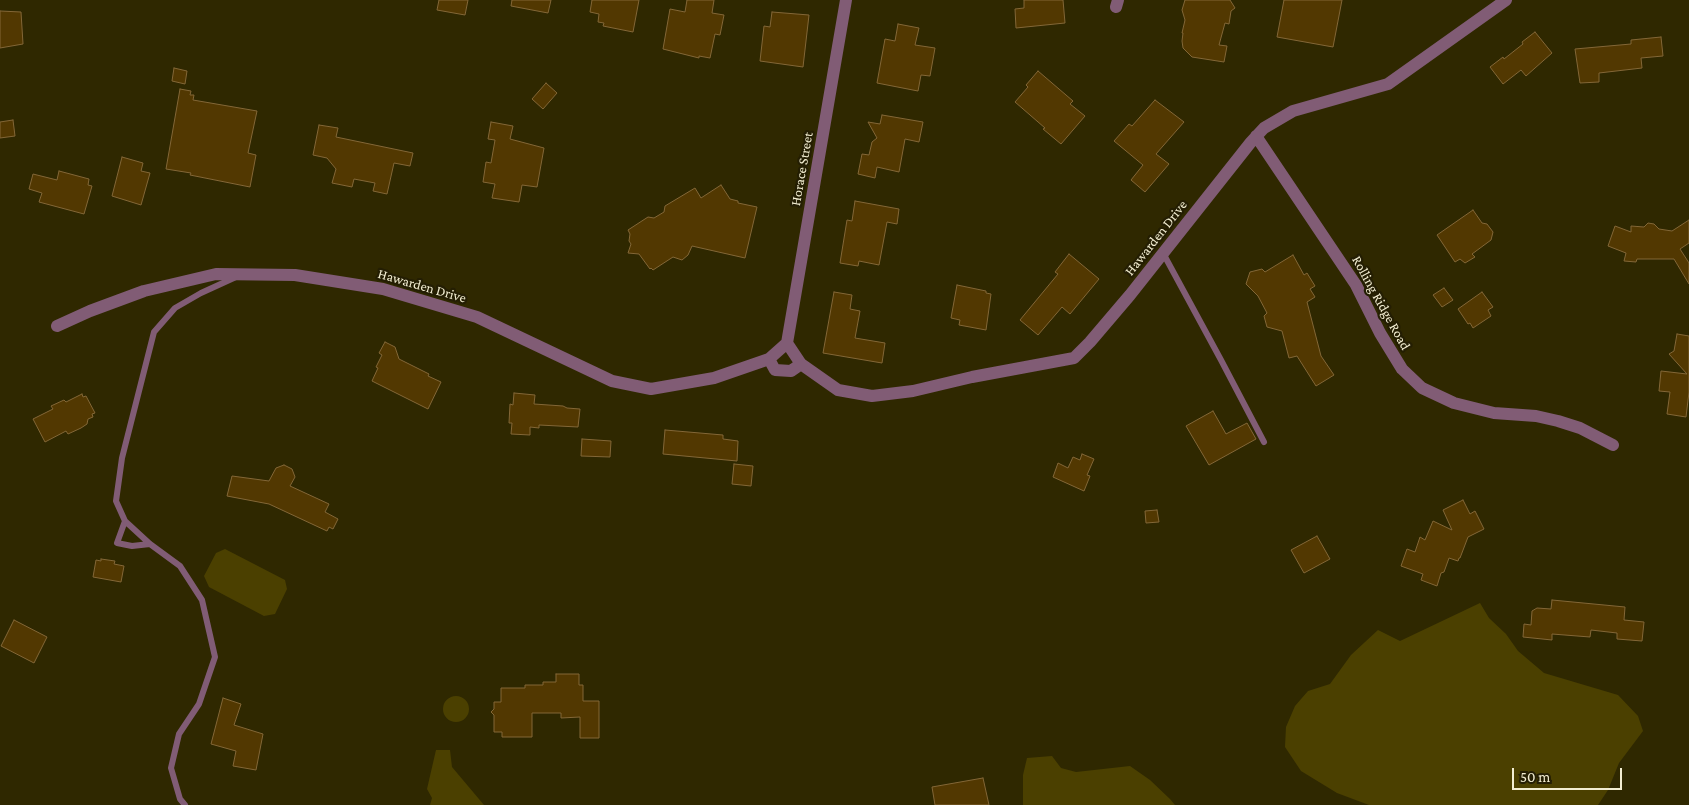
<!DOCTYPE html>
<style>
body{margin:0}
#map{position:relative;width:1689px;height:805px;overflow:hidden;background:#2f2800;font-family:"Crimson Pro",serif}
canvas{display:block}
.scale{position:absolute;left:1512px;top:768px;width:110px;height:22px;box-sizing:border-box;border:2px solid #f2edd1;border-top:0;padding-left:6px;font-size:15px;line-height:18px;white-space:nowrap;color:#f2edd1;-webkit-text-stroke:4px #241e03;paint-order:stroke}
</style>
<div id="map">
<canvas width="1689" height="805"></canvas>
<div class="scale">50 m</div>
</div>
<script>
const ctx = document.querySelector('canvas').getContext('2d');
ctx.lineJoin = 'round';
function paint(path, color) {
  ctx.fillStyle = color;
  ctx.fill(path, 'evenodd');
}
function toPath(rows) {
  const path = new Path2D();
  for (const r of rows) {
    if (r.length === 3) {
      path.moveTo(r[0] + r[2], r[1]);
      path.arc(r[0], r[1], r[2], 0, 2 * Math.PI);
      continue;
    }
    path.moveTo(r[0], r[1]);
    for (let i = 2; i < r.length; i += 2) path.lineTo(r[i], r[i + 1]);
  }
  return path;
}
function strokePath(path, color, width, dash) {
  ctx.strokeStyle = color;
  ctx.lineWidth = width;
  ctx.lineCap = dash ? 'butt' : 'round';
  ctx.setLineDash(dash || []);
  ctx.stroke(path);
}
function write(font, color, halo, rows, align = 'center') {
  ctx.font = font + ' "Crimson Pro",serif';
  ctx.lineWidth = 4.5;
  ctx.setLineDash([]);
  ctx.textBaseline = 'middle';
  ctx.strokeStyle = halo;
  ctx.fillStyle = color;
  for (const [text, x, y, turn = 0] of rows) {
    ctx.save();
    ctx.translate(x, y);
    ctx.rotate((+turn || 0) * Math.PI / 180);
    ctx.textAlign = isNaN(turn) ? turn : align;
    if (halo) ctx.strokeText(text, 0, 0);
    ctx.fillText(text, 0, 0);
    ctx.restore();
  }
}
paint(toPath([
 [225,549,285,580,287,589,275,614,264,616,209,587,204,576,216,553],
 [1480,603,1489,618,1506,634,1518,651,1544,673,1618,695,1638,716,1643,731,1619,763,1608,790,1598,805,1369,805,1337,793,1301,771,1285,747,1286,727,1295,706,1308,691,1330,684,1351,655,1378,630,1400,641],
 [456,709,13],
 [436,750,450,750,452,767,484,805,430,805,432,798,427,789],
 [1052,756,1061,768,1076,772,1130,766,1150,780,1170,799,1175,805,1023,805,1023,775,1027,758]
]), '#4b4000');
const building = toPath([
 [439,0,468,0,465,15,437,10,439,0],
 [512,0,551,0,548,13,511,6,512,0],
 [592,0,639,0,633,32,603,26,604,23,598,22,599,14,590,12,592,0],
 [687,0,714,0,712,13,724,15,720,35,715,34,710,58,699,56,699,58,663,49,670,9,685,12,687,0],
 [1024,0,1063,0,1065,23,1016,28,1015,9,1024,8,1024,0],
 [1185,0,1230,0,1235,8,1231,11,1229,24,1225,23,1219,45,1227,46,1224,62,1192,57,1183,48,1182,41,1183,33,1182,33,1185,20,1182,10,1185,0],
 [1284,0,1342,0,1333,47,1277,37,1284,0],
 [0,11,21,12,23,44,0,48,0,11],
 [772,12,809,15,803,67,760,61,764,26,770,27,772,12],
 [898,24,919,28,915,45,935,48,930,76,921,75,918,91,877,83,885,39,895,41,898,24],
 [1535,32,1552,53,1526,76,1521,70,1503,84,1490,67,1503,57,1504,59,1523,44,1522,42,1535,32],
 [1661,37,1663,56,1641,58,1642,68,1599,73,1599,82,1580,83,1575,49,1631,44,1631,40,1661,37],
 [174,68,187,71,185,84,172,81,174,68],
 [1038,71,1073,101,1070,104,1085,116,1061,144,1043,129,1045,128,1015,102,1028,87,1026,85,1038,71],
 [546,83,557,93,543,109,532,99,546,83],
 [180,89,191,91,190,95,194,95,193,100,257,111,248,153,256,155,250,187,190,175,191,173,166,169,180,89],
 [1155,100,1184,122,1156,154,1169,164,1145,192,1131,180,1143,165,1114,141,1129,124,1132,126,1155,100],
 [882,115,923,122,919,142,905,139,899,172,877,167,875,178,858,174,862,154,869,155,872,142,877,138,868,122,880,124,882,115],
 [13,120,15,136,0,138,0,122,13,120],
 [491,122,513,126,510,139,544,148,537,187,522,185,519,202,492,198,495,184,483,182,486,162,491,163,495,140,488,139,491,122],
 [319,125,338,128,336,137,413,153,410,166,394,163,387,194,373,191,375,183,354,179,352,187,332,183,336,169,327,158,313,155,319,125],
 [122,157,143,163,141,171,150,173,141,205,112,196,122,157],
 [59,171,89,179,88,185,92,186,84,214,39,202,42,193,29,189,33,174,57,180,59,171],
 [721,185,730,199,738,201,738,203,757,207,745,258,692,246,688,255,682,260,673,257,653,270,651,268,650,269,639,254,628,253,631,244,629,241,630,234,628,230,648,217,654,218,664,212,665,206,695,188,701,198,721,185],
 [855,201,899,209,897,224,887,222,879,265,859,261,858,266,840,263,847,220,852,221,855,201],
 [1473,210,1482,223,1487,224,1493,232,1491,240,1472,254,1475,257,1465,263,1460,259,1455,262,1437,235,1473,210],
 [1689,220,1689,243,1680,249,1689,263,1689,284,1674,259,1637,259,1636,262,1624,261,1626,253,1608,246,1615,226,1631,232,1631,226,1644,227,1648,223,1654,224,1659,229,1672,231,1689,220],
 [1069,254,1099,279,1070,314,1062,307,1038,335,1020,320,1058,274,1055,272,1069,254],
 [1293,255,1304,275,1307,273,1315,286,1310,289,1315,297,1307,302,1321,356,1334,375,1316,386,1297,356,1289,358,1282,331,1267,327,1264,316,1267,313,1258,296,1246,284,1250,272,1262,269,1265,272,1293,255],
 [957,285,986,291,986,293,991,294,986,330,959,325,960,320,951,318,957,285],
 [1444,288,1453,300,1442,307,1433,295,1444,288],
 [834,292,852,295,850,309,860,311,855,338,885,343,882,363,823,353,834,292],
 [1482,292,1493,307,1488,310,1491,316,1473,328,1470,323,1468,324,1458,309,1482,292],
 [1677,334,1689,336,1689,392,1686,417,1667,414,1670,392,1659,391,1661,371,1687,374,1669,354,1674,351,1677,334],
 [385,342,395,347,399,359,429,374,428,376,441,382,428,409,372,381,378,368,376,367,382,355,379,353,385,342],
 [514,393,535,395,534,404,563,406,567,408,580,409,578,427,539,425,539,428,530,427,530,435,511,434,512,423,509,423,510,404,513,405,514,393],
 [82,394,83,397,86,396,95,413,92,414,93,417,88,419,87,424,81,428,68,434,66,431,45,442,33,419,53,409,51,406,64,400,66,402,82,394],
 [1213,411,1226,434,1247,423,1256,439,1209,465,1186,426,1213,411],
 [665,430,723,435,723,439,738,441,737,461,663,454,665,430],
 [582,439,611,441,610,457,581,456,582,439],
 [1082,454,1094,459,1087,475,1090,476,1084,491,1053,477,1058,463,1068,468,1073,457,1080,460,1082,454],
 [734,464,753,466,751,486,732,484,734,464],
 [284,465,292,469,295,477,290,486,329,504,325,512,338,519,333,529,329,527,327,531,269,504,227,496,232,476,269,481,276,468,284,465],
 [1463,500,1470,514,1475,511,1484,529,1468,537,1460,558,1459,558,1458,561,1449,558,1444,572,1441,573,1437,586,1421,580,1423,574,1401,566,1407,549,1415,552,1420,537,1425,540,1433,521,1452,530,1443,510,1463,500],
 [1157,510,1159,522,1146,523,1145,511,1157,510],
 [1317,536,1330,559,1304,573,1291,550,1317,536],
 [101,559,115,561,114,564,124,566,121,582,93,577,96,560,101,561,101,559],
 [1552,600,1625,607,1624,620,1644,622,1642,641,1617,639,1617,633,1591,630,1590,637,1552,634,1552,640,1523,637,1524,624,1531,625,1532,611,1537,608,1551,609,1552,600],
 [14,620,47,637,34,663,1,646,14,620],
 [556,674,579,674,579,685,583,685,583,701,599,701,599,738,580,738,580,717,561,718,561,713,532,713,532,737,502,737,502,732,494,732,494,715,491,712,494,709,494,702,501,702,501,688,525,688,525,685,543,685,543,682,556,682,556,674],
 [223,698,241,704,234,725,263,734,256,770,233,766,236,751,211,744,223,698],
 [983,778,989,805,935,805,932,787,983,778]
]);
paint(building, '#523801');
strokePath(building, '#836737', 1);
strokePath(toPath([
 [1163,253,1221,360,1264,442],
 [125,521,117,543,132,546,150,544],
 [185,805,180,799,171,768,179,734,199,704,215,657,202,600,180,566,150,544,125,521,116,501,122,458,154,332,175,308,201,293,236,277]
]), '#815c75', 6);
strokePath(toPath([
 [1116,7,1118,0],
 [1256,136,1356,285,1380,333,1402,369,1422,388,1454,403,1494,413,1536,416,1558,421,1580,428,1613,445],
 [57,326,90,311,144,291,216,274,295,275,383,289,477,317,612,381,651,389,714,378,769,359,787,343],
 [787,343,801,364,838,390,872,396,913,391,972,377,1074,358,1090,342,1130,295,1251,142,1264,128,1293,111,1388,84,1506,0],
 [787,343,846,0],
 [769,359,775,370,791,371,801,364]
]), '#815c75', 12);
write('14px', '#f2edd1', '#241e03', [
 ["Horace Street",802,169,-80],
 ["Hawarden Drive",1156,238,-52],
 ["Hawarden Drive",422,286,16],
 ["Rolling Ridge Road",1381,303,61]
]);
</script>
